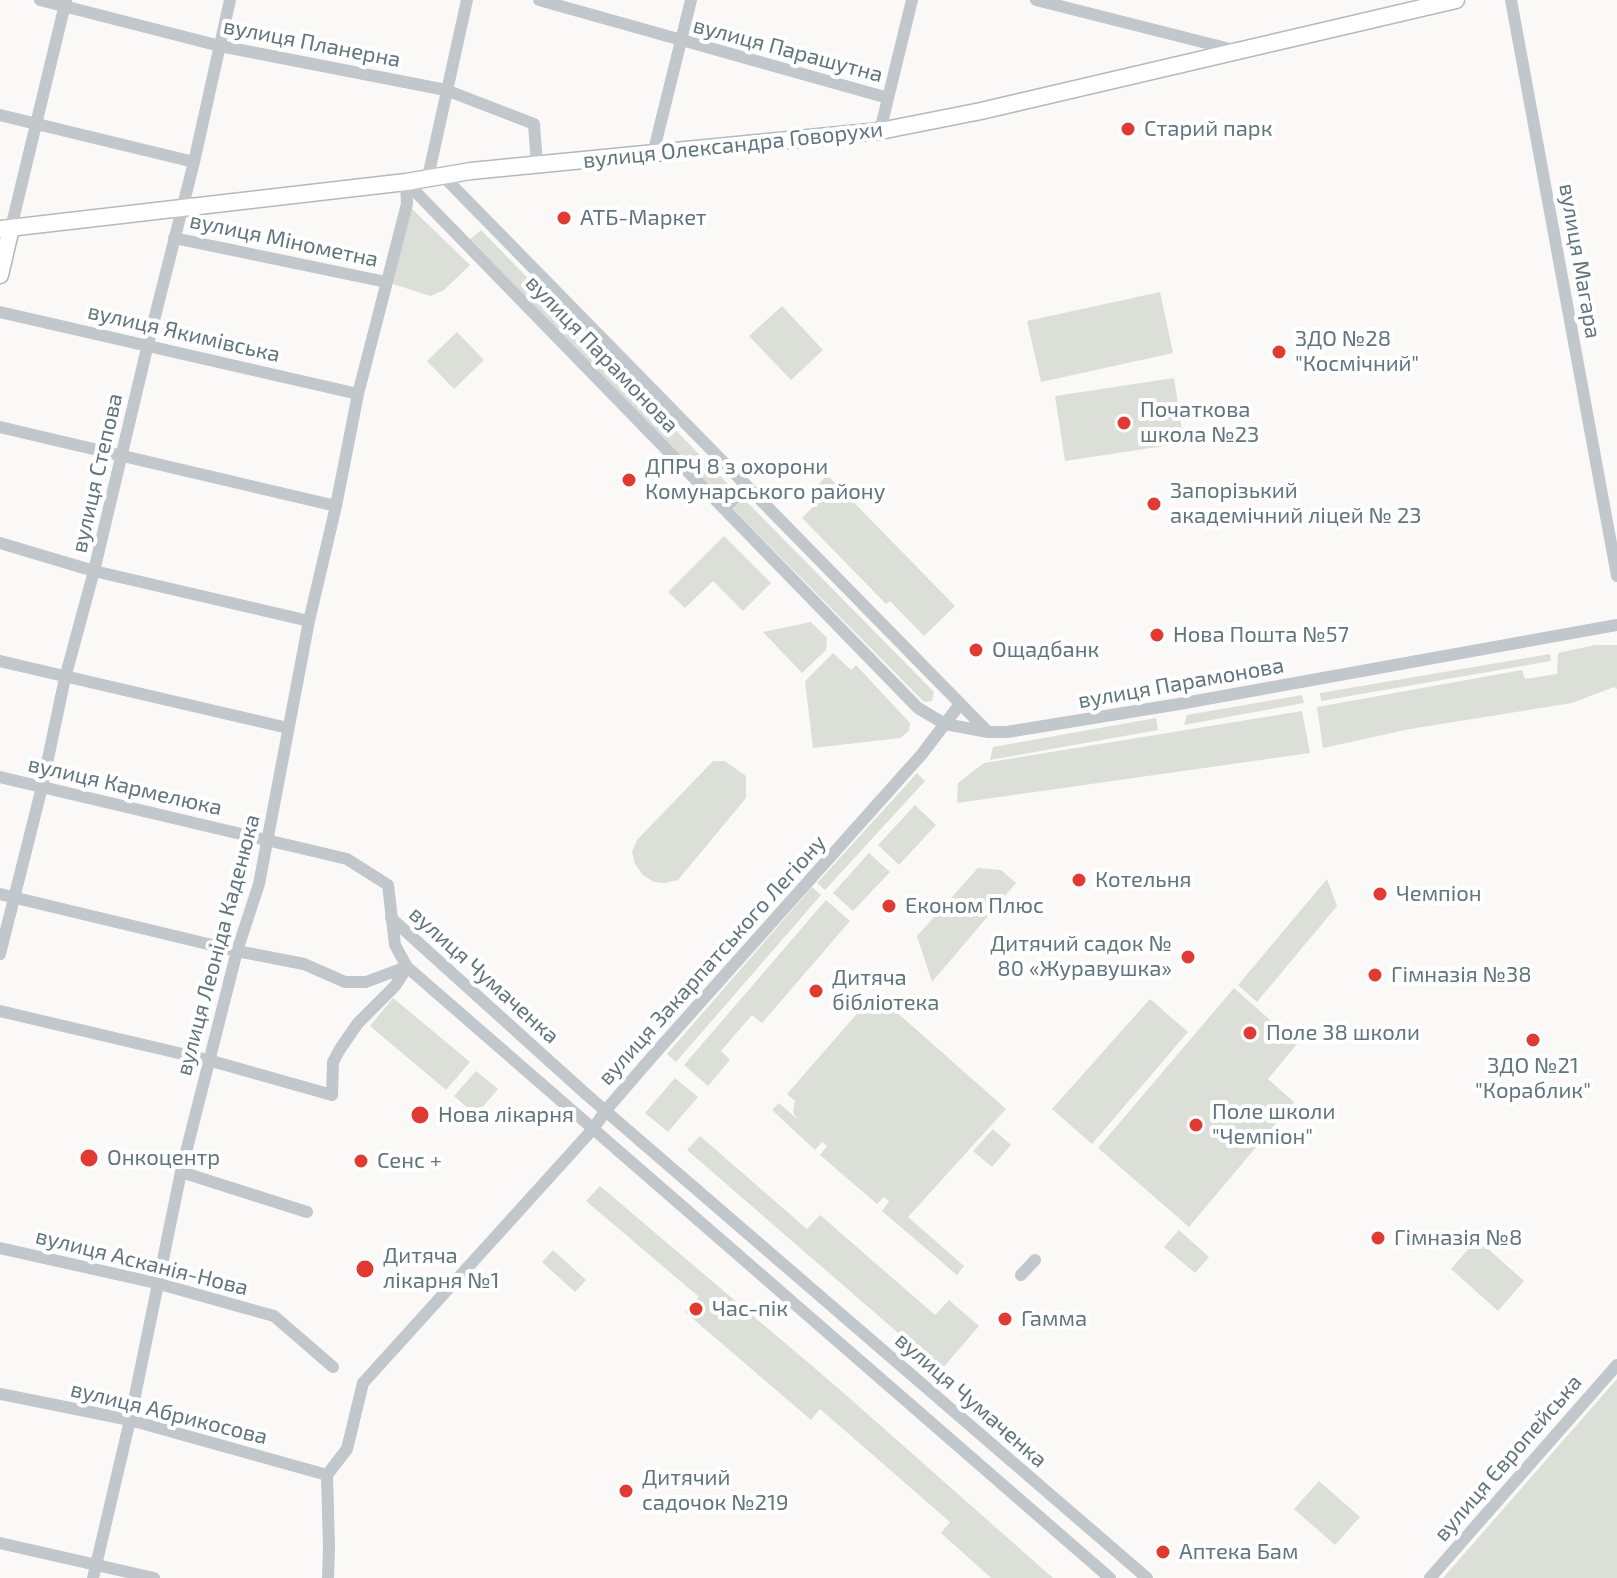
<!DOCTYPE html>
<meta charset="utf-8">
<style>
body{margin:0}
canvas{display:block;background:#faf9f8}
</style>
<canvas width="1617" height="1578"></canvas>
<script>
const ctx = document.querySelector('canvas').getContext('2d');
ctx.lineJoin = 'round';
function paint(path, color) {
  ctx.fillStyle = color;
  ctx.fill(path, 'evenodd');
}
function toPath(rows) {
  const path = new Path2D();
  for (const r of rows) {
    path.moveTo(r[0], r[1]);
    for (let i = 2; i < r.length; i += 2) path.lineTo(r[i], r[i + 1]);
  }
  return path;
}
function strokePath(path, color, width, dash) {
  ctx.strokeStyle = color;
  ctx.lineWidth = width;
  ctx.lineCap = dash ? 'butt' : 'round';
  ctx.setLineDash(dash || []);
  ctx.stroke(path);
}
function write(font, color, halo, rows, align = 'center') {
  ctx.font = font + ' "Exo 2",sans-serif';
  ctx.lineWidth = 8;
  ctx.setLineDash([]);
  ctx.textBaseline = 'middle';
  ctx.strokeStyle = halo;
  ctx.fillStyle = color;
  for (const [text, x, y, turn = 0] of rows) {
    ctx.save();
    ctx.translate(x, y);
    ctx.rotate((+turn || 0) * Math.PI / 180);
    ctx.textAlign = isNaN(turn) ? turn : align;
    if (halo) ctx.strokeText(text, 0, 0);
    ctx.fillText(text, 0, 0);
    ctx.restore();
  }
}
paint(toPath([
 [407,204,470,265,444,290,431,296,386,282],
 [481,230,729,485,731,490,728,495,723,497,717,494,470,239],
 [1160,292,1173,353,1041,382,1027,321],
 [782,306,823,350,791,380,749,336],
 [457,332,484,360,454,389,427,361],
 [1174,378,1184,443,1065,461,1055,396],
 [827,475,955,606,924,636,890,601,886,604,802,518,826,494,818,485],
 [741,500,745,500,934,692,932,701,924,702,733,509],
 [724,536,771,583,743,611,713,581,685,608,668,592],
 [811,622,827,638,826,650,802,673,763,632],
 [1595,645,1617,645,1617,689,1614,687,1572,703,1410,729,1323,748,1317,707,1522,670,1525,679,1557,674,1558,653],
 [833,653,851,670,856,665,910,723,909,731,900,738,813,748,805,681],
 [1550,654,1551,661,1321,701,1320,693],
 [1302,695,1304,703,1184,725,1187,715],
 [1302,711,1310,753,957,803,958,783,984,763],
 [1156,718,1158,730,990,760,993,747],
 [713,761,725,761,746,776,746,798,678,880,665,883,654,882,643,875,635,864,632,852,637,840],
 [917,773,925,781,825,890,817,883],
 [915,805,936,825,899,865,878,845],
 [869,853,890,872,853,911,833,893],
 [978,868,1001,870,1016,883,932,982,917,936],
 [1327,879,1337,906,1257,1002,1238,985],
 [812,887,821,895,676,1062,667,1054],
 [826,900,850,921,762,1023,752,1015,721,1051,730,1060,708,1086,684,1065],
 [1234,988,1297,1044,1268,1079,1294,1102,1189,1227,1098,1148],
 [875,993,1006,1109,908,1217,964,1266,957,1275,882,1211,889,1201,884,1197,877,1204,820,1155,827,1146,822,1142,815,1150,772,1110,779,1103,797,1119,793,1112,795,1101,787,1094],
 [393,998,470,1062,446,1090,370,1026],
 [1150,999,1188,1032,1092,1144,1052,1109],
 [476,1071,498,1089,476,1115,454,1096],
 [675,1078,698,1097,668,1132,645,1113],
 [993,1129,1011,1145,992,1167,973,1151],
 [700,1136,807,1229,820,1215,935,1315,949,1300,979,1326,941,1370,687,1150],
 [600,1186,838,1388,1053,1578,991,1578,941,1533,950,1522,835,1422,820,1409,811,1420,685,1312,699,1297,586,1201],
 [1179,1230,1209,1257,1195,1273,1164,1247],
 [1477,1239,1524,1281,1498,1311,1451,1269],
 [553,1250,586,1280,575,1292,542,1262],
 [1617,1379,1617,1578,1443,1578],
 [1319,1481,1360,1517,1335,1545,1294,1509]
]), '#dbdfd7');
const major = toPath([
 [0,229,406,182,471,171,880,131,981,111,1456,0],
 [0,275,11,228]
]);
strokePath(major, '#b3babc', 19);
strokePath(toPath([
 [40,0,220,46,446,90,534,124,537,165],
 [539,0,888,98],
 [1036,0,1234,50],
 [1511,0,1617,576],
 [0,115,194,162],
 [880,131,912,0],
 [653,154,691,0],
 [442,175,988,732],
 [428,177,467,0],
 [406,182,918,708,945,724,988,732,1007,732,1179,704,1617,625],
 [11,228,66,0],
 [174,238,386,282],
 [0,312,358,394],
 [0,427,336,506],
 [724,509,745,488],
 [0,543,94,571,309,621],
 [0,661,288,728],
 [0,777,347,859,388,885,395,945,407,967,1110,1578],
 [0,894,237,951,304,964,345,982,366,982,406,967],
 [391,918,587,1095,1147,1578],
 [0,954,42,787,65,678,94,571,148,344,194,162,230,0],
 [0,1011,208,1060,332,1095,333,1062,340,1049,358,1023,395,986,407,967],
 [181,1172,307,1212],
 [0,1248,156,1283,274,1316,333,1367],
 [1021,1275,1035,1260],
 [0,1394,130,1420,327,1475],
 [0,1543,154,1578],
 [93,1578,130,1420,181,1172,237,951,259,884,309,621,336,506,358,394,407,204,406,182],
 [328,1578,329,1548,327,1475,347,1449,363,1383,593,1129,606,1110,657,1051,922,754,960,704],
 [1430,1578,1617,1365]
]), '#c1c7ca', 12);
strokePath(major, '#fff', 16);
for (const [x, y, r, color] of [
 [1128,129,8,"#e03a32"],
 [564,218,8,"#e03a32"],
 [1279,352,8,"#e03a32"],
 [1124,423,8,"#e03a32"],
 [629,480,8,"#e03a32"],
 [1154,504,8,"#e03a32"],
 [1157,635,8,"#e03a32"],
 [976,650,8,"#e03a32"],
 [1079,880,8,"#e03a32"],
 [1380,894,8,"#e03a32"],
 [889,906,8,"#e03a32"],
 [1188,957,8,"#e03a32"],
 [1375,975,8,"#e03a32"],
 [816,991,8,"#e03a32"],
 [1250,1033,8,"#e03a32"],
 [1533,1040,8,"#e03a32"],
 [420,1115,10,"#e03a32"],
 [1196,1125,8,"#e03a32"],
 [89,1158,10,"#e03a32"],
 [361,1161,8,"#e03a32"],
 [1378,1238,8,"#e03a32"],
 [365,1269,10,"#e03a32"],
 [696,1309,8,"#e03a32"],
 [1005,1319,8,"#e03a32"],
 [626,1491,8,"#e03a32"],
 [1163,1552,8,"#e03a32"]
]) {
  const dot = new Path2D();
  dot.arc(x, y, r, 0, 2 * Math.PI);
  ctx.fillStyle = color;
  ctx.fill(dot);
  strokePath(dot, '#fff', 3);
}
write('22px', '#61757c', '#fff', [
 ["вулиця Планерна",312,43,11],
 ["вулиця Парашутна",788,50,15],
 ["вулиця Олександра Говорухи",733,145,-6],
 ["вулиця Мінометна",284,240,12],
 ["вулиця Магара",1580,261,80],
 ["вулиця Якимівська",184,333,13],
 ["вулиця Парамонова",602,354,46],
 ["вулиця Степова",97,473,-77],
 ["вулиця Парамонова",1181,683,-10],
 ["вулиця Кармелюка",125,786,13],
 ["вулиця Леоніда Каденюка",218,945,-75],
 ["вулиця Закарпатського Легіону",712,960,-48],
 ["вулиця Чумаченка",484,975,42],
 ["вулиця Асканія-Нова",142,1262,14],
 ["вулиця Чумаченка",971,1400,41],
 ["вулиця Абрикосова",169,1413,14],
 ["вулиця Європейська",1508,1458,-49]
]);
write('22px', '#61757c', '#fff', [
 ["Старий парк",1144,129],
 ["АТБ-Маркет",580,218],
 ["ЗДО №28",1295,339],
 ["\"Космічний\"",1295,364],
 ["Початкова",1140,410],
 ["школа №23",1140,435],
 ["ДПРЧ 8 з охорони",645,467],
 ["Комунарського району",645,492],
 ["Запорізький",1170,491],
 ["академічний ліцей № 23",1170,516],
 ["Нова Пошта №57",1173,635],
 ["Ощадбанк",992,650],
 ["Котельня",1095,880],
 ["Чемпіон",1396,894],
 ["Економ Плюс",905,906],
 ["Дитячий садок №",1172,944,"right"],
 ["80 «Журавушка»",1172,969,"right"],
 ["Гімназія №38",1391,975],
 ["Дитяча",832,978],
 ["бібліотека",832,1003],
 ["Поле 38 школи",1266,1033],
 ["ЗДО №21",1533,1066,"center"],
 ["\"Кораблик\"",1533,1091,"center"],
 ["Поле школи",1212,1112],
 ["\"Чемпіон\"",1212,1137],
 ["Нова лікарня",438,1115],
 ["Онкоцентр",107,1158],
 ["Сенс +",377,1161],
 ["Гімназія №8",1394,1238],
 ["Дитяча",383,1256],
 ["лікарня №1",383,1281],
 ["Час-пік",712,1309],
 ["Гамма",1021,1319],
 ["Дитячий",642,1478],
 ["садочок №219",642,1503],
 ["Аптека Бам",1179,1552]
], 'left');
</script>
